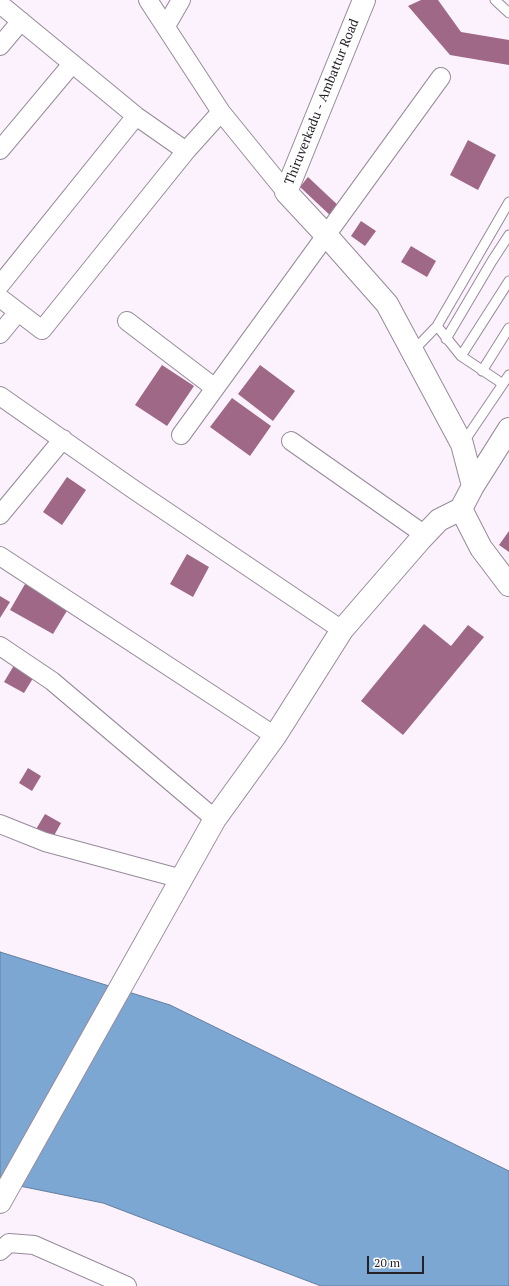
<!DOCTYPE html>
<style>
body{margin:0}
#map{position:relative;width:509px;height:1286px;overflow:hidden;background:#fbf2fd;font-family:"PT Serif",serif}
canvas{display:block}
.scale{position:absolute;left:367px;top:1256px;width:57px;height:18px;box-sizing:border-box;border:2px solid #262027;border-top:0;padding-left:5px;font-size:12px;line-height:14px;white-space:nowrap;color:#262027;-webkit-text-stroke:3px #fff;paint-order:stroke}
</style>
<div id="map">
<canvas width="509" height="1286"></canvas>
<div class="scale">20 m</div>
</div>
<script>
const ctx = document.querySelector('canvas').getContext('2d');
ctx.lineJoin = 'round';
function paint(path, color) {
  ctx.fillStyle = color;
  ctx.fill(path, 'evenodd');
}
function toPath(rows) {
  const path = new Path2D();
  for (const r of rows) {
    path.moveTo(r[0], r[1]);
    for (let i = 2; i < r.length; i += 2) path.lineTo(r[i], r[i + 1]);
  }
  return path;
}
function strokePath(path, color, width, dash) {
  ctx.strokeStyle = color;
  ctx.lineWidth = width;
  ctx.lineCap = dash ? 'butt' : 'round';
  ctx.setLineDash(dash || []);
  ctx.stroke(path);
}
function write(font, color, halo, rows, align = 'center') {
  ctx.font = font + ' "PT Serif",serif';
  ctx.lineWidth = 4;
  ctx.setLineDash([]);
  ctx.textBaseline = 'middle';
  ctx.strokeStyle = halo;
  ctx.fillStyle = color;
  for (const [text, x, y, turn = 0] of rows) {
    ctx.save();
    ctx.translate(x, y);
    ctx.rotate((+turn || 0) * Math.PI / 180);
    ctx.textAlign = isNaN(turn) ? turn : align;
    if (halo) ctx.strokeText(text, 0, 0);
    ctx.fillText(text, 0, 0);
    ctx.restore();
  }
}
const water = toPath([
 [0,952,170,1005,509,1171,509,1286,321,1286,103,1203,0,1182,0,952]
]);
paint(water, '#7da7d3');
strokePath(water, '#637e9f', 1);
paint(toPath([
 [421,0,438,0,461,32,509,40,509,65,450,55,408,6],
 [468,140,496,155,478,190,450,175],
 [308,177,342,209,333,218,300,187],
 [361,221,376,231,365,246,351,236],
 [411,246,436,261,427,277,401,262],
 [162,365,194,386,167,426,135,405],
 [260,365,295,391,273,421,238,394],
 [232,398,271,426,250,456,210,427],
 [67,477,86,490,62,525,43,512],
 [509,531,509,552,499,545],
 [187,554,209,567,193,597,170,584],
 [25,584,68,609,53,634,10,610],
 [0,596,10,602,0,618],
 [424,624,451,646,468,625,484,637,403,735,361,701],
 [16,662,35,675,24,693,4,682],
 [28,768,41,776,32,791,19,783],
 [45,814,61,823,51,841,35,831]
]), '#9e6886');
const lane = toPath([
 [495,0,509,13],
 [446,339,492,261,509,235],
 [413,351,437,326],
 [461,356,509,281],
 [482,371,509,328],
 [503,384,461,356,437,326,509,202],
 [463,443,509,375]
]);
const street = toPath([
 [148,0,221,112,286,192],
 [0,4,136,116,186,151],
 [166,26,181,0],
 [0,46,21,21],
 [0,150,72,64],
 [0,285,136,116],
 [0,298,42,330,186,151,221,112],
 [127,321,215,388],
 [0,334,18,312],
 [0,396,133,489,342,630],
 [181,435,441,77],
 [291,441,425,535],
 [0,515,63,439],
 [0,556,275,736],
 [0,646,52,681,215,819],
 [0,824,45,842,182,879],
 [0,1251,9,1243,34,1245,127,1286]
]);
const secondary = toPath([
 [364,0,286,192,326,235,387,304,462,444,473,486,461,509,481,548,509,585],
 [473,486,509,429],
 [0,1202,215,819,275,736,342,630,420,540,439,520,461,509]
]);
strokePath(lane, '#978a9b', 11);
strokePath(street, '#978a9b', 20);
strokePath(secondary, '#978a9b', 24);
strokePath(lane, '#fff', 9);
strokePath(street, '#fff', 18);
strokePath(secondary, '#fff', 22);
write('13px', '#262027', '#fff', [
 ["Thiruverkadu - Ambattur Road",322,102,-68]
]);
</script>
